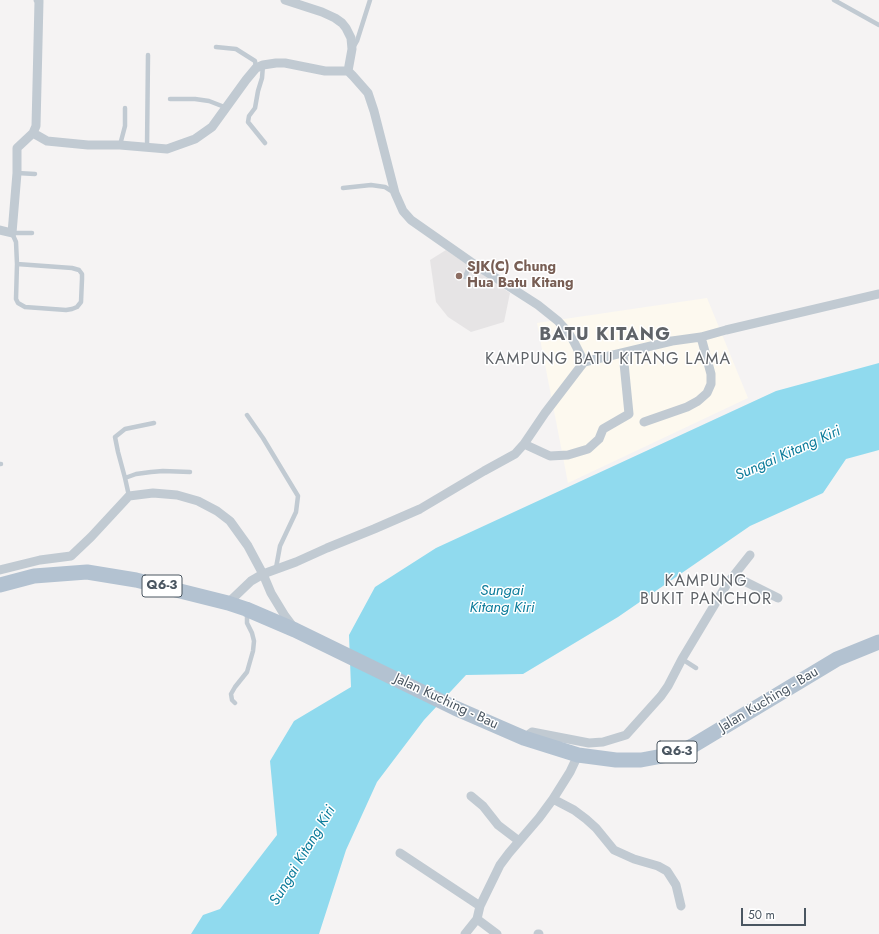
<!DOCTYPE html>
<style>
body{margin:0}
#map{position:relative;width:879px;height:934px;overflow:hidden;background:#f5f3f3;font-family:Jost,sans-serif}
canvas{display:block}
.scale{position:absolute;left:741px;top:908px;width:65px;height:18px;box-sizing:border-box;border:2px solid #4a5661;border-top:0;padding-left:5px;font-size:12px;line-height:14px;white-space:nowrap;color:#4a5661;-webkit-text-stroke:3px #fff;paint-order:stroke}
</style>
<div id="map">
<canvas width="879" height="934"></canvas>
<div class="scale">50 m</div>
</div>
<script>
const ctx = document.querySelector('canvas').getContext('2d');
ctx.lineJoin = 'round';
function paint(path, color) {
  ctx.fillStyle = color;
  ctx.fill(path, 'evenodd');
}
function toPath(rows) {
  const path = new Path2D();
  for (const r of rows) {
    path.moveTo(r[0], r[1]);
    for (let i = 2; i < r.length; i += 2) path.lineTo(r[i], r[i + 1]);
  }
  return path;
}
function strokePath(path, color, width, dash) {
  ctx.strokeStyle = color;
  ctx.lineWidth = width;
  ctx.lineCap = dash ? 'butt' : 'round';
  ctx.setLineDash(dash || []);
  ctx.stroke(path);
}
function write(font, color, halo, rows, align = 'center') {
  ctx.font = font + ' Jost,sans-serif';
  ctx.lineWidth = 3;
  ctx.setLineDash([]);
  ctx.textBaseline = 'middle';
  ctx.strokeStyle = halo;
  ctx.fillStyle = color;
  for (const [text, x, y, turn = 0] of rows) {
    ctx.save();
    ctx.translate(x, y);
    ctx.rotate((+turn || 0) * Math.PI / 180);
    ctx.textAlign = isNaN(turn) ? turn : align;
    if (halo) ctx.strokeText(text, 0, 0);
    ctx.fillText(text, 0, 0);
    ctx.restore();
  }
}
paint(toPath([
 [707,298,748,398,568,483,537,323]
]), '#fdf9ef');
paint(toPath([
 [446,250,510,293,504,322,471,332,448,317,436,302,430,260]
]), '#e6e4e5');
paint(toPath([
 [879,363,879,450,846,459,823,493,750,526,618,617,523,674,466,675,424,720,377,782,346,850,319,934,191,934,203,915,220,909,277,835,270,761,294,721,351,687,349,635,375,587,436,548,776,391]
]), '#90daee');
strokePath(toPath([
 [834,0,879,25],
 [216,47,236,49,255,61,256,68],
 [353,48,357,41,370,0],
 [263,65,262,78,258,91,255,108,249,116,248,122,265,143],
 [170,99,195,99,209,101,227,108],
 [120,145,125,126,125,108],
 [147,148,148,55],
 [17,173,35,174],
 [343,188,371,185,385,187,393,192],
 [17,264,72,268,79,270,82,274,82,279,81,302,77,307,72,309,66,310,25,307,18,303,16,299,17,264,16,242,12,233,32,233],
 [465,277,471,262],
 [247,415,263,438,298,496,296,512,280,546,276,568],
 [0,464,1,464],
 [125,478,136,474,151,472,163,471,190,472],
 [129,496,125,478,118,452,115,437,125,429,154,423],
 [682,659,696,668],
 [235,703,232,700,231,694,235,687,247,672,253,651,254,641,252,633,247,623,247,613]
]), '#c1cad2', 4.5);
strokePath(toPath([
 [285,0,322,12,335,18,342,23,346,28,351,38,352,49,348,71],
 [33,133,47,141,88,145,120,145,167,149,195,139,212,127,246,80,256,68,263,65,276,63,285,63,325,71,348,71,353,76,368,93,374,111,395,193,403,211,411,220,471,262,538,305,558,321,568,332,574,342,584,362],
 [0,230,12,233,17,173,17,148,33,133,36,126,39,1,38,0],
 [644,422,687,407,698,401,707,393,711,384,711,374,701,337],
 [524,444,550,456,568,455,588,449,599,439,603,429,629,414,623,353],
 [0,570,40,560,71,556,91,537,129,496,153,493,177,495,198,501,217,511,230,521,248,546,263,574,271,593,285,616,294,628],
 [734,576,778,598],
 [228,603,251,581,263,574,296,562,327,548,374,529,420,509,484,471,515,454,524,444,545,413,584,362,672,341,701,337,726,330,879,294],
 [524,738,532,732,589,743,603,742,626,735,661,696,668,686,682,659,727,584,750,555],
 [471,796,483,806,498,825,519,841],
 [553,799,574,810,586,819,596,828,614,850,634,859,658,866,667,871,676,885,681,906],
 [400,853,480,906],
 [477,919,497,934],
 [465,934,477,919,480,906,500,865,509,853,539,818,553,799,570,772,578,755],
 [538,934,539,934]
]), '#c1cad2', 9);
strokePath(toPath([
 [0,585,34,576,87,572,136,580,228,603,246,609,295,630,455,708,524,738,578,755,616,760,641,760,668,755,682,751,694,745,837,659,879,642]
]), '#b3c2d1', 15);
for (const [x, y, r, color] of [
 [459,276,4,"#8d6e63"]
]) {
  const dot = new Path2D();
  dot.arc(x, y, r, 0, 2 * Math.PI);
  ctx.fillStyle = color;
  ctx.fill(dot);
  strokePath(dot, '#fff', 1.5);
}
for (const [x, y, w] of [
 [162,586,40],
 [677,752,40]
]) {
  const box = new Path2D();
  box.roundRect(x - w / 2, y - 11, w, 22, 3);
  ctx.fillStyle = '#fff';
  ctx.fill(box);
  strokePath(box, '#4a5661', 1);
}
write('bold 13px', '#4a5661', null, [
 ["Q6-3",162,586],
 ["Q6-3",677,752]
]);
write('bold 14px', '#785e54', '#fff', [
 ["SJK(C) Chung",467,268],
 ["Hua Batu Kitang",467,284]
], 'left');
write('14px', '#4a5661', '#fff', [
 ["Jalan Kuching - Bau",769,700,-31],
 ["Jalan Kuching - Bau",446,702,25]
]);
write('italic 15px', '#0c7c9b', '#fff', [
 ["Sungai Kitang Kiri",788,454,-24],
 ["Sungai",502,591],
 ["Kitang Kiri",502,608],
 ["Sungai Kitang Kiri",303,856,-59]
]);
ctx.letterSpacing = '1px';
write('16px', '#5f6368', '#fff', [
 ["KAMPUNG BATU KITANG LAMA",608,360],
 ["KAMPUNG",706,582],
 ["BUKIT PANCHOR",706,600]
]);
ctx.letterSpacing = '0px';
ctx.letterSpacing = '1px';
write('bold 18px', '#5f6368', '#fff', [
 ["BATU KITANG",605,336]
]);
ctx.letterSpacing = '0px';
</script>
